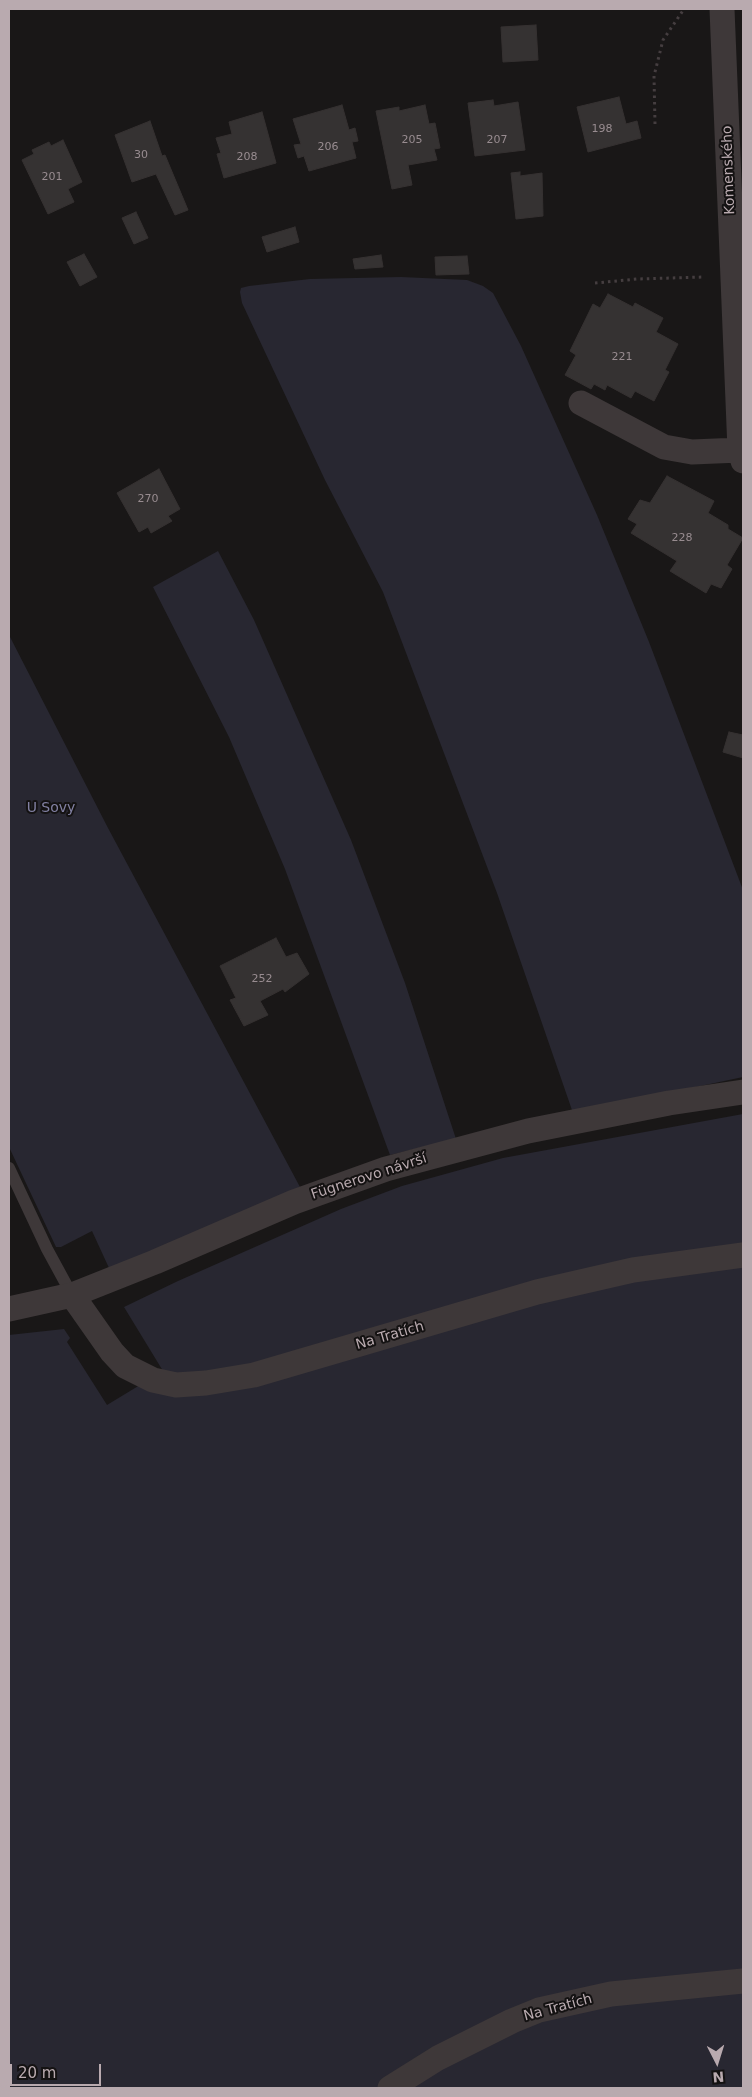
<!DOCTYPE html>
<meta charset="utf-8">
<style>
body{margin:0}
#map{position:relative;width:752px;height:2097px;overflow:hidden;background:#191717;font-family:"DejaVu Sans",sans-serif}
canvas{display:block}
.frame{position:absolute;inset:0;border:10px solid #b9aaaf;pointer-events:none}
.north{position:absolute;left:692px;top:2037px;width:50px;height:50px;-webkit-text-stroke:4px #141212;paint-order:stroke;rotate:175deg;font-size:14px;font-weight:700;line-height:20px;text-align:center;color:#b9aaaf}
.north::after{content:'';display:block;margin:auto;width:18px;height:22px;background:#b9aaaf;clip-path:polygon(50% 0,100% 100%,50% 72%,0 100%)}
.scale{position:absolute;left:10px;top:2064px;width:91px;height:22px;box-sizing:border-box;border:2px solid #b9aaaf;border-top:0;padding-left:6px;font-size:15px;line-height:18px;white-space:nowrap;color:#b9aaaf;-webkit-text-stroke:4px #141212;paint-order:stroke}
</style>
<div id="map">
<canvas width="752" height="2097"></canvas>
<div class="frame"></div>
<div class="north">N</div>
<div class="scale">20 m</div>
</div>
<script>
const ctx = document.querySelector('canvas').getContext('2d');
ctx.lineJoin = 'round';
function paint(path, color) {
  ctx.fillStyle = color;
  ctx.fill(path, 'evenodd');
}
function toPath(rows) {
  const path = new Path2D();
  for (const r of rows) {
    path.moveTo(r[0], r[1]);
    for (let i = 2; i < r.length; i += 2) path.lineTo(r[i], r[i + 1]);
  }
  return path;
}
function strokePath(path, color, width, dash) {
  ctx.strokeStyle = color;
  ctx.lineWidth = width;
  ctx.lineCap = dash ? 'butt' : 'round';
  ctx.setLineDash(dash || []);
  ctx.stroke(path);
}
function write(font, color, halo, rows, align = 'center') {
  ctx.font = font + ' "DejaVu Sans",sans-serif';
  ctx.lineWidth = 4;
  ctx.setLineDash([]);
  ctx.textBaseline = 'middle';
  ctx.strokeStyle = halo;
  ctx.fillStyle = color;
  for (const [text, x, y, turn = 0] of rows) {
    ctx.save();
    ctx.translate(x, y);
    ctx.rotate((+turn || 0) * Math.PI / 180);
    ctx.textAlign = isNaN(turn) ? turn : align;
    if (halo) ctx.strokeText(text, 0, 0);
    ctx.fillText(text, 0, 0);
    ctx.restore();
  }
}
paint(toPath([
 [401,277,467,280,483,286,493,293,521,346,597,515,649,642,743,890,743,1077,573,1113,497,893,383,592,325,480,242,303,240,292,241,288,249,286,310,279],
 [218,551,254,620,351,840,405,983,456,1139,390,1155,285,869,229,737,153,587],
 [9,635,108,828,300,1187,181,1243,109,1268,92,1231,61,1247,56,1247,9,1147],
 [743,1114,743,2088,9,2088,9,1335,64,1329,70,1338,67,1342,107,1405,163,1371,124,1307,178,1281,341,1209,402,1186,503,1158]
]), '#282731');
const building = toPath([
 [536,25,538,60,503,62,501,27,536,25],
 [619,97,626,124,637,121,641,138,588,152,577,107,619,97],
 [493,100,494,106,518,102,525,150,475,156,468,103,493,100],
 [342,105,349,130,355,128,358,141,352,142,356,158,309,171,304,156,298,158,294,145,301,144,293,119,342,105],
 [425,105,429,124,435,123,440,148,434,149,437,160,408,165,412,185,392,189,376,111,399,107,399,111,425,105],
 [262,112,276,163,224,178,217,154,221,153,216,138,232,134,229,122,262,112],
 [150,121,162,156,165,155,188,210,175,215,156,174,132,182,115,135,150,121],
 [63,140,82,182,68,189,74,202,48,214,22,160,34,154,32,150,49,142,51,146,63,140],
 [520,172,520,176,542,173,543,216,516,219,511,173,520,172],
 [136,212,148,238,134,244,122,218,136,212],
 [295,227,299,242,267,252,262,237,295,227],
 [84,254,97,277,80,286,67,262,84,254],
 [381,255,383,267,355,269,353,259,381,255],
 [467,256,469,274,436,275,435,257,467,256],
 [608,294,633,307,635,303,663,318,656,332,678,344,665,370,669,372,654,401,635,391,631,398,607,385,605,390,594,384,591,389,565,375,576,355,570,351,593,304,600,308,608,294],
 [159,469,180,509,168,516,172,521,151,533,148,527,139,532,117,493,159,469],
 [667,476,714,501,708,513,728,525,728,529,743,538,727,565,732,569,721,588,711,584,706,593,670,571,677,561,631,533,637,524,628,519,640,500,650,503,667,476],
 [729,732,743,735,743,758,723,752,729,732],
 [276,938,286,957,297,953,309,974,285,992,283,989,260,1001,268,1015,244,1026,230,1000,236,998,220,966,276,938]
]);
paint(building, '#353232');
strokePath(building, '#353131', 1);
strokePath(toPath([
 [655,124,654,76,663,40,684,9],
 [595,283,637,279,705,277]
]), '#453e40', 3, [2.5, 4]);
strokePath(toPath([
 [9,1168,47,1249,72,1295]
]), '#3e3839', 12);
strokePath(toPath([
 [722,9,740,450,743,461],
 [581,403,664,447,692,452,740,450],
 [72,1295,112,1352,125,1366,153,1380,176,1385,206,1383,254,1375,537,1292,633,1270,743,1255],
 [9,1309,72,1295,155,1262,294,1202,386,1169,528,1131,669,1103,743,1092],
 [390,2088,438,2058,512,2021,539,2010,611,1994,743,1981]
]), '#3e3839', 25);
write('11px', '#988c90', null, [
 ["198",602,129],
 ["205",412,140],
 ["207",497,140],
 ["206",328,147],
 ["30",141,155],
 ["208",247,157],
 ["201",52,177],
 ["221",622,357],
 ["270",148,499],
 ["228",682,538],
 ["252",262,979]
]);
write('14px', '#b9aaaf', '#141212', [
 ["Komenského",729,170,-92],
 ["Fügnerovo návrší",369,1177,-18],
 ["Na Tratích",390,1336,-16],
 ["Na Tratích",558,2008,-15]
]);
write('14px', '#8281a3', '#141212', [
 ["U Sovy",51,808]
]);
</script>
